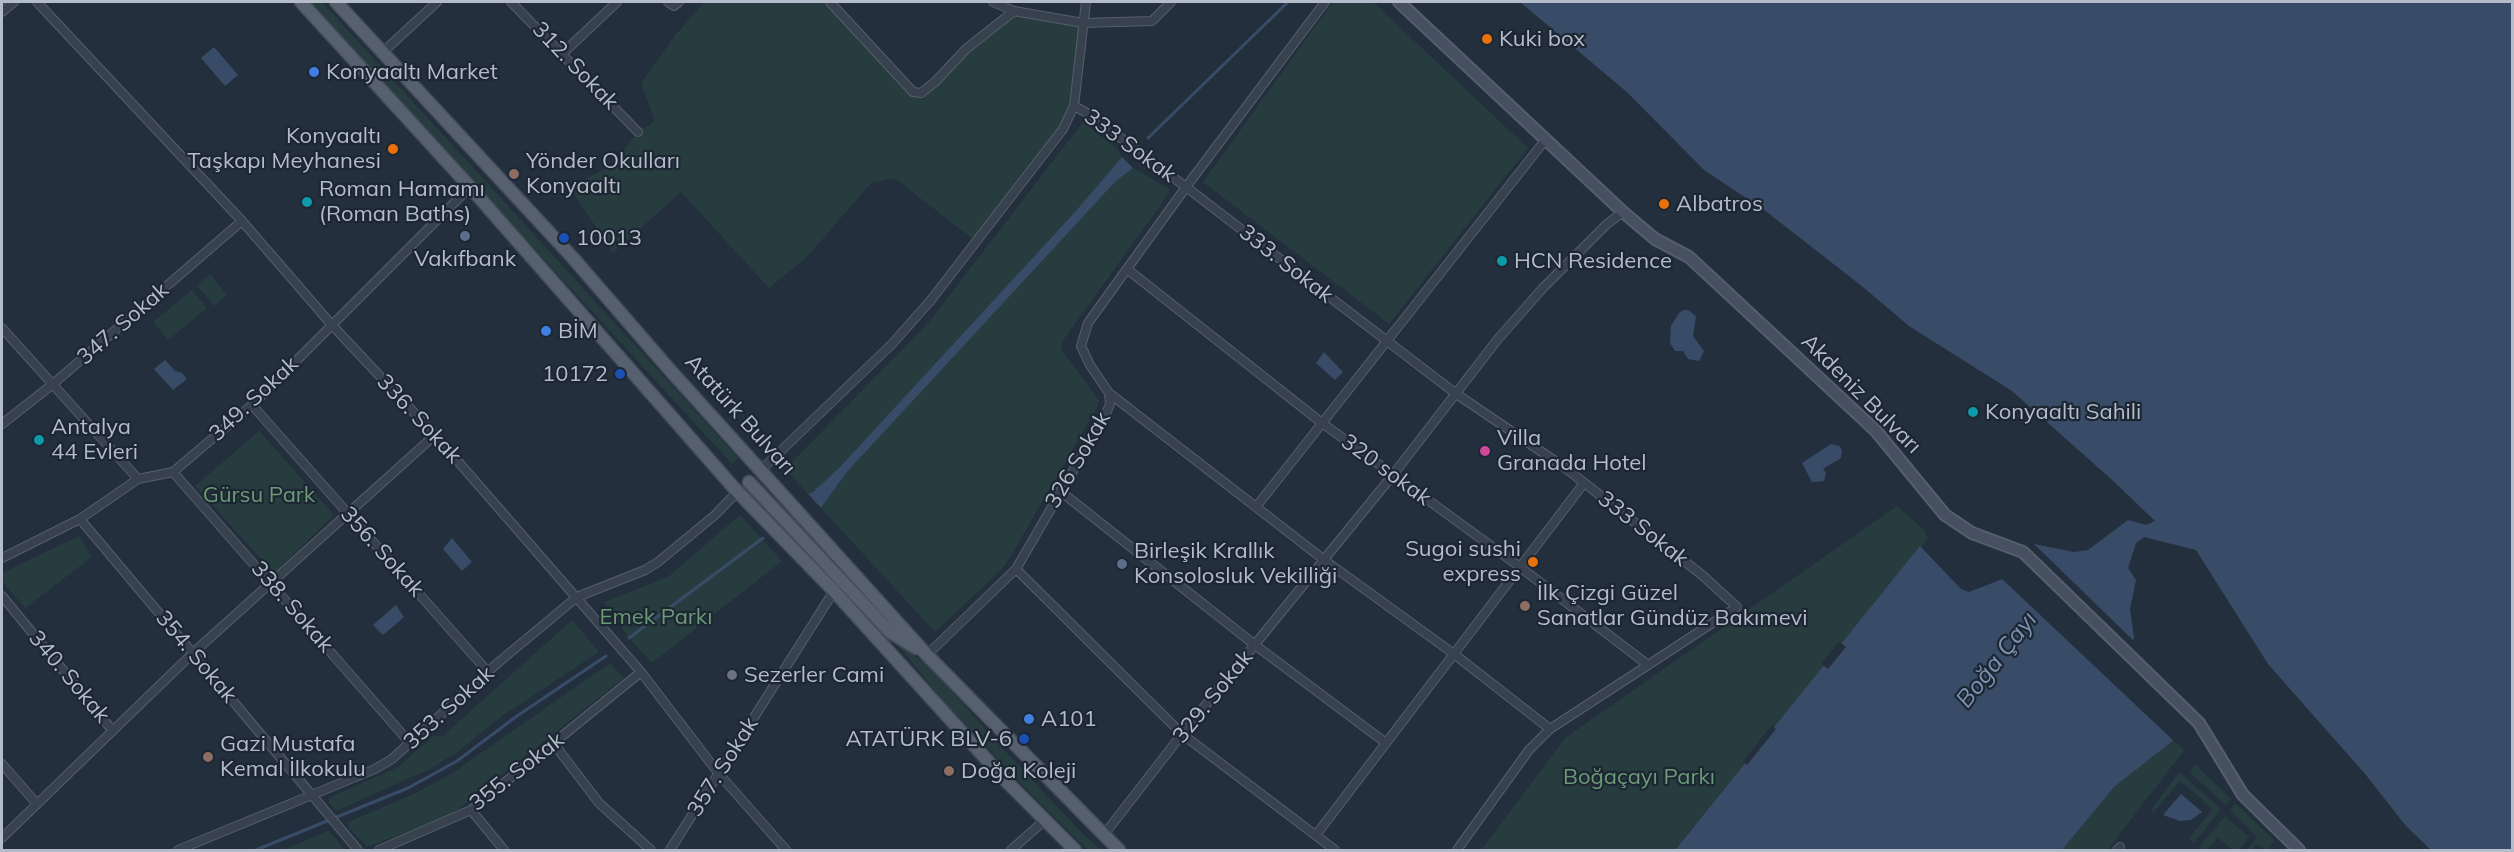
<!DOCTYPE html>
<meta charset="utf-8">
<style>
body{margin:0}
#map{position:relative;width:2514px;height:852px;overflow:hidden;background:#242f3e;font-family:Mulish,sans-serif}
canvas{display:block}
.frame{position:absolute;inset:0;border:3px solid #b4bcc9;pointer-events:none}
</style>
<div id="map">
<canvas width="2514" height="852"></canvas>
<div class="frame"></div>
</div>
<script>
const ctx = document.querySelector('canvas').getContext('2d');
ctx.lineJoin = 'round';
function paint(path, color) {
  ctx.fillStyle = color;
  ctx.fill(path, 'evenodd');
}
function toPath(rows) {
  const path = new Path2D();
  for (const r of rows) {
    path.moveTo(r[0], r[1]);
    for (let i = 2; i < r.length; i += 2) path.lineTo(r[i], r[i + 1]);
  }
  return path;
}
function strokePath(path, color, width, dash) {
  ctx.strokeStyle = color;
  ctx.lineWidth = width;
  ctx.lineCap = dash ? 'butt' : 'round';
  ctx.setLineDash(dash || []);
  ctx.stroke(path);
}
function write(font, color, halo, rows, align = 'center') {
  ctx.font = font + ' Mulish,sans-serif';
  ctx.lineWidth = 4.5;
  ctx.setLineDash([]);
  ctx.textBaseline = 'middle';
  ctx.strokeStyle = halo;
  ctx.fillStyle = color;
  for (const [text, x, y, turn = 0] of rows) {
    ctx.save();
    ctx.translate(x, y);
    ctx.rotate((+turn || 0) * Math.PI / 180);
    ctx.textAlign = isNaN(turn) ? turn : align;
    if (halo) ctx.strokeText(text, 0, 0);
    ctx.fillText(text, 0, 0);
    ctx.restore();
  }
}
paint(toPath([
 [308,2,322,2,738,458,732,464],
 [705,2,830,2,913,92,921,93,1014,11,1083,23,1074,106,977,242,894,178,871,183,807,257,769,288,681,192,613,253,572,191,587,178,608,168,638,132,655,121,641,83,676,34],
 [1333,2,1373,2,1528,148,1389,324,1203,182],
 [1083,122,1117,149,1122,157,1074,213,840,467,813,492,808,494,785,469,928,323],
 [1133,168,1169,189,1169,193,1062,342,1061,349,1099,400,1096,409,1009,559,1001,570,935,632,821,508,846,473,1116,181],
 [210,274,227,295,214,306,197,285],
 [192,290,207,308,168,340,153,322],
 [259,431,334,515,274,573,195,486],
 [1897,506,1924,530,1928,538,1674,850,1481,850,1565,738],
 [740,515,782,561,652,663,629,638,604,602,668,577],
 [79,536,92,557,25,608,2,581,2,573],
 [572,620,599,652,499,718,459,751,430,769,336,811,329,803,329,798,398,767,433,736,443,736],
 [897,644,931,667,988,733,1081,832,1101,850,1088,850,1038,801,945,703],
 [610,663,624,678,448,817,367,847,349,828,348,822,416,793,451,774],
 [2174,740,2184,750,2108,850,2062,850,2114,787],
 [2195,764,2231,799,2226,805,2190,773],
 [2179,772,2221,809,2194,843,2189,838,2213,809,2180,781,2153,813,2151,810],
 [2235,803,2275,841,2266,850,2256,844,2251,850,2247,850,2257,837,2230,810],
 [2225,816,2249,837,2239,850,2233,850,2218,838,2207,850,2203,850,2199,847],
 [329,831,345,850,282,850]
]), '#263c3f');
paint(toPath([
 [1520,2,2512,2,2512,850,2431,850,2406,826,2366,775,2268,664,2196,550,2144,537,2136,543,2128,568,2136,580,2130,609,2134,638,2111,680,2174,740,2114,787,2062,850,1675,850,1920,546,1961,589,1969,592,2002,579,2034,544,2074,552,2088,550,2128,520,2146,525,2155,521,2110,478,2012,391,1909,326,1863,287,1763,209,1704,170,1628,93],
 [214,47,238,75,225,86,201,58],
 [1122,157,1133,168,1116,181,846,473,821,508,808,494,813,492,840,467,1074,213],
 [1684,310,1688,310,1696,316,1693,336,1704,351,1699,361,1688,359,1683,351,1675,351,1670,343,1671,326,1679,313],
 [1324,352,1343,372,1335,380,1316,363],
 [165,360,175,371,182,373,187,379,173,390,154,369],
 [1831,444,1839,446,1842,450,1841,458,1823,469,1826,473,1824,481,1812,482,1802,463],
 [452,538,472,562,462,571,443,549],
 [396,605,404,617,383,635,373,625],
 [2181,794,2202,812,2191,820,2180,821,2163,815]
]), '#394c67');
paint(toPath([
 [2034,541,2034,544,2135,642,2115,680,2176,738,2176,743,2002,579,1976,589,1974,587,2000,577],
 [1839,641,1846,647,1828,669,1821,664],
 [1772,725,1776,729,1747,765,1743,761]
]), '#242f3e');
strokePath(toPath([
 [1148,138,1288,2],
 [629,638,763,538],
 [256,850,408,788,457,761,517,716,606,656]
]), '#394c67', 3);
const street = toPath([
 [37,2,242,221,331,324,435,435,641,672,719,774,786,850],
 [511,2,638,132],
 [668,2,674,6,679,2],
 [830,2,913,92,921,93,935,82,966,49,1014,11],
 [993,2,1014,11,1083,23,1152,21,1171,2],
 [2,12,14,2],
 [382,53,437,2],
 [563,53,617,2],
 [1074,106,1089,114,1186,187,1455,393,1564,467,1702,575,1737,607,1550,729,1529,750,1457,850],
 [1127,269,1322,423,1520,567,1648,665],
 [2,328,138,479],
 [1109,393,1323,559,1454,654,1550,729],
 [252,405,488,672],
 [2,424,53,384,242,221],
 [761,470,892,344,931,300,1063,129,1074,106,1086,2],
 [173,472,410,743],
 [1060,491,1255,645,1386,743],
 [1256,507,1546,139],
 [80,519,358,850],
 [2,558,80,519,138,479,173,472,252,405,470,187],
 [1016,569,1182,734,1335,850],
 [2,596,113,731],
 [927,655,1016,569,1106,414,1110,404,1109,393,1090,365,1081,346,1088,323,1186,187,1325,2],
 [554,744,599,803,651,850],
 [2,764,37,804],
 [471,810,504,850],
 [1316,835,1584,483],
 [1103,836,1182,734,1392,476,1498,339,1542,289,1607,224,1623,212],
 [2,838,193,653,435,435],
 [178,850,375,769,392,759,500,661,577,597,645,570,658,562,715,515,738,491],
 [379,850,471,810,641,672],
 [670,850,834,591],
 [1011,850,1045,820],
 [2117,850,2120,847]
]);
const secondary = toPath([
 [1399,2,1623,212,1655,239,1689,257,1876,431,1945,515,1972,533,2023,552,2199,723,2243,795,2299,850]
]);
const primary = toPath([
 [301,2,470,187,734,488,834,591,1007,782,1075,850],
 [336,2,573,258,669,369,927,655,1119,850],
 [749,482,890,632,916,648]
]);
strokePath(street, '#565f6c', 10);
strokePath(secondary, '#565f6c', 14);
strokePath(primary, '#414a57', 15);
strokePath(street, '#38414e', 8);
strokePath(secondary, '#465061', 10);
strokePath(primary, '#56606e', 12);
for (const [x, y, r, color] of [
 [1487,39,6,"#e8710a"],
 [314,72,6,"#3f7fe0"],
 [393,149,6,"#e8710a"],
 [514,174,6,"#8d6e63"],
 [307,202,6,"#0f9aa8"],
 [1664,204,6,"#e8710a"],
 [465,236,6,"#5c6f8a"],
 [564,238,6,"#1a4fb4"],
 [1502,261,6,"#0f9aa8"],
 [546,331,6,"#3f7fe0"],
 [620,374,6,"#1a4fb4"],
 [1973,412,6,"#0f9aa8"],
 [39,440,6,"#0f9aa8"],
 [1485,451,6,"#d1479c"],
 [1533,562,6,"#e8710a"],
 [1122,564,6,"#5c6f8a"],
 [1525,606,6,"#8d6e63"],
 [732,675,6,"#6b7280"],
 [1029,719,6,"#3f7fe0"],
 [1024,739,6,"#1a4fb4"],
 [208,757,6,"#8d6e63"],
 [949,771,6,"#8d6e63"]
]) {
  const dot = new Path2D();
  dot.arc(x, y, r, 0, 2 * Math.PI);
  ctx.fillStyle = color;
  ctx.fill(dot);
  strokePath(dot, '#1d2633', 2);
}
write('22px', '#b4bcc9', '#1d2633', [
 ["Kuki box",1499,39],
 ["Konyaaltı Market",326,72],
 ["Konyaaltı",381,136,"right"],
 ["Taşkapı Meyhanesi",381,161,"right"],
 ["Yönder Okulları",526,161],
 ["Konyaaltı",526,186],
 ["Roman Hamamı",319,189],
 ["(Roman Baths)",319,214],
 ["Albatros",1676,204],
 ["10013",576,238],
 ["Vakıfbank",465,259,"center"],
 ["HCN Residence",1514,261],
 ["BİM",558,331],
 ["10172",608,374,"right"],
 ["Konyaaltı Sahili",1985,412],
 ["Antalya",51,427],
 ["44 Evleri",51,452],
 ["Villa",1497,438],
 ["Granada Hotel",1497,463],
 ["Sugoi sushi",1521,549,"right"],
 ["express",1521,574,"right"],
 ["Birleşik Krallık",1134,551],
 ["Konsolosluk Vekilliği",1134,576],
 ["İlk Çizgi Güzel",1537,593],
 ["Sanatlar Gündüz Bakımevi",1537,618],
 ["Sezerler Cami",744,675],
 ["A101",1041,719],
 ["ATATÜRK BLV-6",1012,739,"right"],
 ["Gazi Mustafa",220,744],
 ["Kemal İlkokulu",220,769],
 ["Doğa Koleji",961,771]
], 'left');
write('22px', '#b4bcc9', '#1d2633', [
 ["312. Sokak",575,66,46],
 ["333 Sokak",1130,146,36],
 ["333. Sokak",1286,264,38],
 ["347. Sokak",123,324,-41],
 ["Akdeniz Bulvarı",1861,394,45],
 ["349. Sokak",254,399,-43],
 ["Atatürk Bulvarı",740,415,48],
 ["336. Sokak",419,419,47],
 ["326 Sokak",1078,460,-60],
 ["320 sokak",1386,470,36],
 ["333 Sokak",1643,529,38],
 ["356. Sokak",382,552,48],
 ["338. Sokak",292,607,49],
 ["354. Sokak",196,657,50],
 ["340. Sokak",69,677,50],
 ["329. Sokak",1213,697,-51],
 ["353. Sokak",449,708,-42],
 ["357. Sokak",723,767,-58],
 ["355. Sokak",517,772,-38]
]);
write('22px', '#6b9a76', '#1d2633', [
 ["Gürsu Park",259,495],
 ["Emek Parkı",656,617],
 ["Boğaçayı Parkı",1639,777]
]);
write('italic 24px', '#7c92b1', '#1d2633', [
 ["Boğa Çayı",1997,660,-52]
]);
</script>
